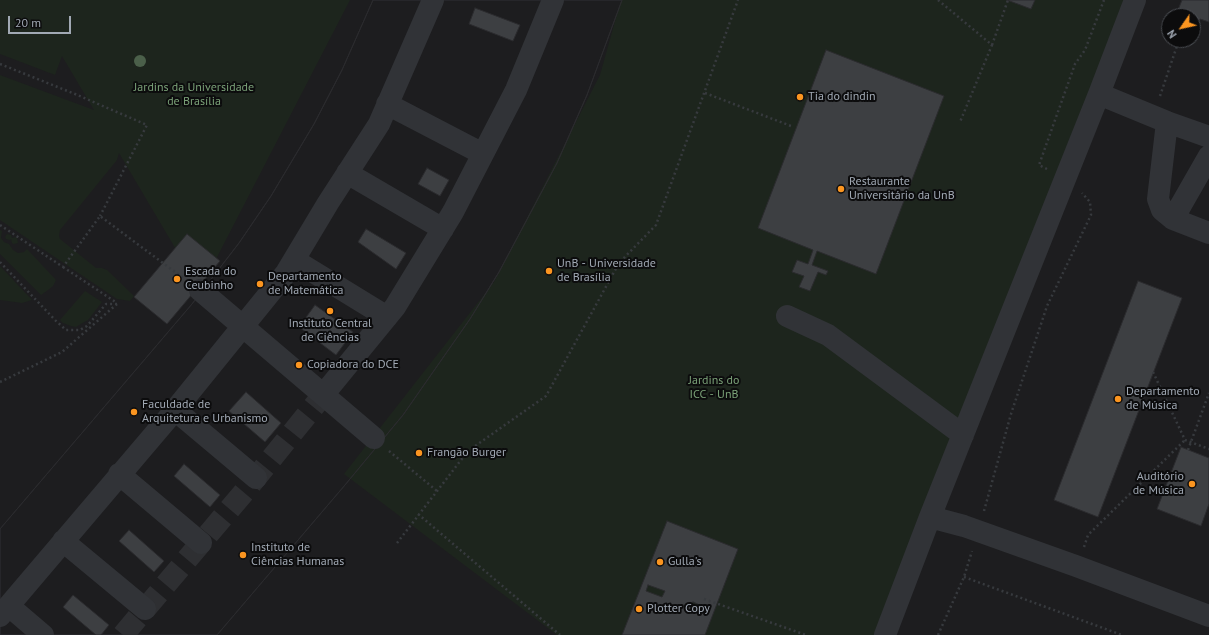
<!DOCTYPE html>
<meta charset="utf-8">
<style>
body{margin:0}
#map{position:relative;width:1209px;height:635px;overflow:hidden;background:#111112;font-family:"PT Sans",sans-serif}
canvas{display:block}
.north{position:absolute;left:1161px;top:8px;width:40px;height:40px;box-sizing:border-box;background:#0c0c0d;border:1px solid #484b50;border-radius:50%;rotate:236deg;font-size:11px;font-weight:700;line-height:16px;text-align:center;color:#a1a9b4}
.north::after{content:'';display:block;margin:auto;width:14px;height:18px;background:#fb9520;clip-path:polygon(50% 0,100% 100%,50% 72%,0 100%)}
.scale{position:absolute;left:8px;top:16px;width:63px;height:18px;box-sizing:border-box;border:2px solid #a1a9b4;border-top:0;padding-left:5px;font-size:12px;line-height:14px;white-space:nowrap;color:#a1a9b4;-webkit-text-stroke:3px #0c0c0d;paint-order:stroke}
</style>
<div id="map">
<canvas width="1209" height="635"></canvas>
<div class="north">N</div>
<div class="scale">20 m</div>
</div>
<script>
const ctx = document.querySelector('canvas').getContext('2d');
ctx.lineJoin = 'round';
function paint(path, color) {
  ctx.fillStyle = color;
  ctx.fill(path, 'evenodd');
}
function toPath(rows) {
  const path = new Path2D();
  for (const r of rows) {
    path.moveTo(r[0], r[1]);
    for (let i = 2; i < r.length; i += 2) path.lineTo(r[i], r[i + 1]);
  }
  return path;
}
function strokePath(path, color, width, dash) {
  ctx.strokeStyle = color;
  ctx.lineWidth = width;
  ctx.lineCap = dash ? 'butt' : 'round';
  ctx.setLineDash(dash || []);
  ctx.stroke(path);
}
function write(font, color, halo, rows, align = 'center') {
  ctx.font = font + ' "PT Sans",sans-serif';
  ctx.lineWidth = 4;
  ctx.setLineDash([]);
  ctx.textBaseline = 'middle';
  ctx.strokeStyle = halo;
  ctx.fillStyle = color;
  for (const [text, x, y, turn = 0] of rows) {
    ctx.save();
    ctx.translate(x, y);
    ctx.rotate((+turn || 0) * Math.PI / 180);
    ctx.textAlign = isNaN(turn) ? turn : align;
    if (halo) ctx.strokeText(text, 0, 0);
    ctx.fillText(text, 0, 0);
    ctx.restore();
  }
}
paint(toPath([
 [0,0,1209,0,1209,635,0,635],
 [1169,16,1193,16,1193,40,1169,40]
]), '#1d1d1f');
paint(toPath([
 [0,0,350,0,200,290,119,153,117,160,60,230,59,236,60,239,96,268,102,268,107,270,134,296,130,301,117,299,0,220,0,75,94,110,62,56,55,75,0,54],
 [621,0,1133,0,876,635,557,635,344,474,494,282,600,75],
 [0,230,2,231,1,238,4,242,9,244,13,250,18,253,24,252,27,249,56,280,53,286,48,290,41,295,0,254],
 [7,234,11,235,12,238,15,237,17,238,18,243,14,244,12,243,11,239,9,240,6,239,5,237],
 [0,266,32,300,22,303,0,300],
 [85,291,102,302,88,320,79,325,76,327,71,326,63,323,60,320]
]), '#1d251d');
const building = toPath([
 [373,0,622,0,587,95,557,163,499,272,470,319,403,415,345,485,217,635,101,635,109,625,73,595,63,607,96,635,0,635,0,529,192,304,239,243,271,196,314,124,342,70,373,0],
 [475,8,520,25,513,41,469,24,475,8],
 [427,168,449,180,440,196,418,184,427,168],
 [366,229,406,253,396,269,358,242,366,229],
 [315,305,353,332,336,355,299,327,315,305],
 [246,392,281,423,265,442,229,411,246,392],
 [184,464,220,495,210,507,174,476,184,464],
 [129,530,164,561,154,572,119,541,129,530],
 [373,0,622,0,587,95,557,163,499,272,470,319,403,415,345,485,217,635,0,635,0,529,192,304,239,243,271,196,314,124,342,70,373,0],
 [1007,0,1035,0,1031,9,1007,0],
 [1182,0,1209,0,1209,22,1200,19,1196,30,1193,29,1193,16,1180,16,1182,12,1178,10,1182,0],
 [826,50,944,96,876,274,817,251,812,265,828,271,826,275,818,272,810,291,799,287,804,276,792,272,797,260,808,264,813,250,758,228,826,50],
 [187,234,220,261,167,324,134,297,187,234],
 [1138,281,1182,298,1098,517,1054,500,1138,281],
 [1181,447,1209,458,1209,504,1201,526,1157,509,1181,447],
 [667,521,738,549,705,635,622,635,667,521],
 [648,585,665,591,662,597,646,591,648,585],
 [693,602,709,609,707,614,691,607,693,602]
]);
paint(building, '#3d3f42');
strokePath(building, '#2b2b2e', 1);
strokePath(toPath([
 [123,635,250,485,323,395]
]), '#2e2f32', 22, [22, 11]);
strokePath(toPath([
 [938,0,992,45,960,122],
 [992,45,1008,0],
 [0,64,75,94,147,125,100,216],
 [705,93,791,126],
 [1160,96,1179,40],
 [1047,169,1039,165,1075,64,1085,50,1104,0],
 [0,225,63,267,100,216,183,278],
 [0,262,56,321,66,330,80,330,87,326,106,304,118,304],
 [63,267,117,303],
 [1153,372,1185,440,1209,449],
 [0,382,62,352,117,304],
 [1188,450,1209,393],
 [389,451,437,491],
 [984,511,1011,414,1047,306,1091,215,1090,202,1082,193],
 [418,514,560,635],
 [397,543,468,451,546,396,619,263,656,225,738,0],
 [1084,547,1088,535,1185,440],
 [964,577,1122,635],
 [704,599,806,635],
 [938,635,964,577,972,551]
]), '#373a3e', 2.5, [2, 3]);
strokePath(toPath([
 [1099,94,1167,122,1209,137],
 [387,104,483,154],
 [1167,122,1158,199,1162,210,1173,219,1209,233],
 [347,173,443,229],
 [1173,219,1209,156],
 [294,260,387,317],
 [200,290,374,438],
 [787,316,828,335,963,435],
 [323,395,395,307,453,212,516,90,553,0],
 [175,410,256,478],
 [119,474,201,543],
 [930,517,964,526,1076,566,1209,616],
 [63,541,145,609],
 [9,606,43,635],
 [0,616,175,410,286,273,328,203,379,124,433,0],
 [885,635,930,517,1099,94,1135,0]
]), '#313337', 22);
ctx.fillStyle = '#4b604a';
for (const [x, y] of [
 [140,61]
]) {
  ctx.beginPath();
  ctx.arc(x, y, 6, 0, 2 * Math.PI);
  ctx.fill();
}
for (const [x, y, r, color] of [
 [800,97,4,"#fb9520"],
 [841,189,4,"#fb9520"],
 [549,271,4,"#fb9520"],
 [177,279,4,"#fb9520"],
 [260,284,4,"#fb9520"],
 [330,311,4,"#fb9520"],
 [299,365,4,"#fb9520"],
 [1118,399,4,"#fb9520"],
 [134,412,4,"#fb9520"],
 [419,453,4,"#fb9520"],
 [1192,484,4,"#fb9520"],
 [243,555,4,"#fb9520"],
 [660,562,4,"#fb9520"],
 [639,609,4,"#fb9520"]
]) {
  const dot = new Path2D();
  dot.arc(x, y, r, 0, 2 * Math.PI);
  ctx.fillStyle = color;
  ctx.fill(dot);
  strokePath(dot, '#0c0c0d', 1.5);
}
write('12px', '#7aa077', '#0c0c0d', [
 ["Jardins da Universidade",194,88],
 ["de Brasília",194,102],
 ["Jardins do",714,381],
 ["ICC - UnB",714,395]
]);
write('12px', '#a1a9b4', '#0c0c0d', [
 ["Tia do dindin",808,97],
 ["Restaurante",849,182],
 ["Universitário da UnB",849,196],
 ["UnB - Universidade",557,264],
 ["de Brasília",557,278],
 ["Escada do",185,272],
 ["Ceubinho",185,286],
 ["Departamento",268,277],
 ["de Matemática",268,291],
 ["Instituto Central",330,324,"center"],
 ["de Ciências",330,338,"center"],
 ["Copiadora do DCE",307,365],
 ["Departamento",1126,392],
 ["de Música",1126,406],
 ["Faculdade de",142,405],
 ["Arquitetura e Urbanismo",142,419],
 ["Frangão Burger",427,453],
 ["Auditório",1184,477,"right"],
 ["de Música",1184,491,"right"],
 ["Instituto de",251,548],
 ["Ciências Humanas",251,562],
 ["Gulla's",668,562],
 ["Plotter Copy",647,609]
], 'left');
</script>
